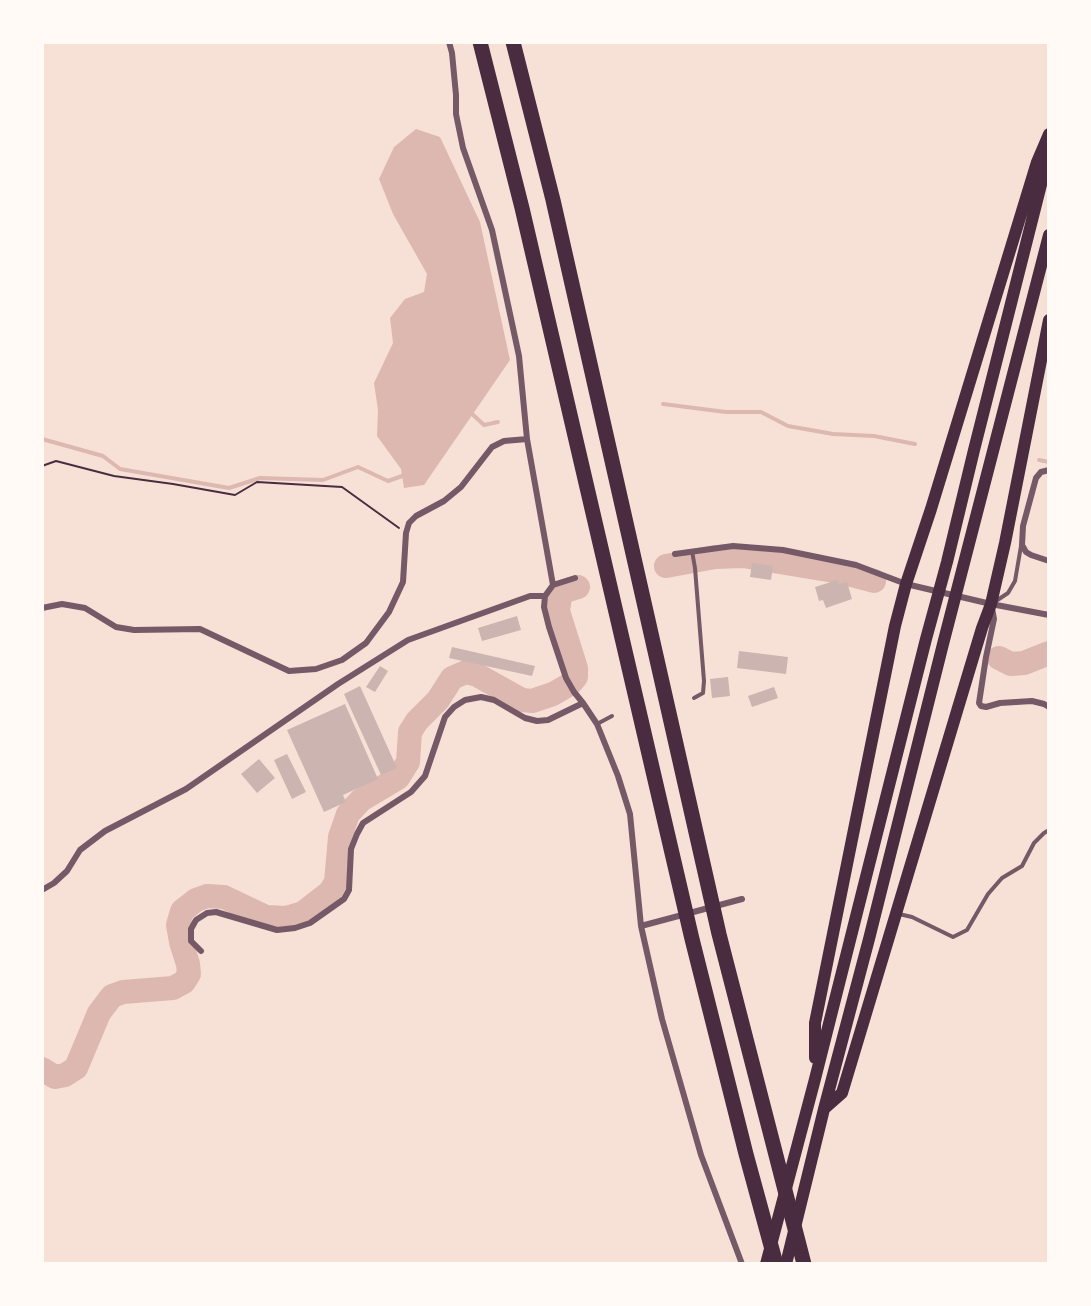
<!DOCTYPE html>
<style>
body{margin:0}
#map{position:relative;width:1091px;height:1306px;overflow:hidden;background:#f7e1d7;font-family:"Roboto Condensed",sans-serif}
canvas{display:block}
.frame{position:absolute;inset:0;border:44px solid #fffaf5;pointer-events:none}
</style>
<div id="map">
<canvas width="1091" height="1306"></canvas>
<div class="frame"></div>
</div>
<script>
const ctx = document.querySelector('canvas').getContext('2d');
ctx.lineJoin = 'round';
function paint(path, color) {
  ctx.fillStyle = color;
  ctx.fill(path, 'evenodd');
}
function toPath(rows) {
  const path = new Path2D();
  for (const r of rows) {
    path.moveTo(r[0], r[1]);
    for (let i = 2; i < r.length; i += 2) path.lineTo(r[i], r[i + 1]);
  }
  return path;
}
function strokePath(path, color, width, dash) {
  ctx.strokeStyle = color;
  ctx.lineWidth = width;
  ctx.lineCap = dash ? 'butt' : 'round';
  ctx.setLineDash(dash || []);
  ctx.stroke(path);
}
paint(toPath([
 [416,129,440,137,480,222,510,360,424,485,404,488,401,469,377,436,378,410,374,383,393,343,390,318,405,299,424,292,427,274,393,214,379,179,394,147]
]), '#dcb8b0');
strokePath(toPath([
 [663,404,726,412,761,412,788,426,833,434,874,436,915,444],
 [470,412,484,425,498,422],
 [42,439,103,456,120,469,229,488,260,478,323,480,358,467,388,481,405,475],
 [1039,460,1049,462]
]), '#dcb8b0', 4);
strokePath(toPath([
 [666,566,715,557,743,556,840,572,874,581],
 [999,658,1011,664,1024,663,1049,653],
 [42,1069,55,1077,65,1075,76,1068,99,1013,112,996,123,992,173,988,184,982,189,974,188,964,181,942,178,925,182,911,196,900,207,896,224,897,266,917,286,918,303,913,330,892,336,882,340,837,348,814,361,800,398,778,408,762,410,732,417,721,438,700,452,678,466,672,477,675,522,700,532,701,553,694,570,684,576,677,576,668,558,611,560,597,565,591,578,587]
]), '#dcb8b0', 24);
paint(toPath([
 [752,563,773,566,771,580,750,577],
 [837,580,839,584,847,582,852,599,826,608,823,600,819,601,815,587],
 [517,616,521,630,482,641,478,628],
 [452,647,535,666,532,676,449,658],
 [739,651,788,657,786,674,737,668],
 [380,666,388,671,375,692,366,687],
 [728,677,730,696,712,698,710,679],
 [360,686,397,768,381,775,344,694],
 [774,687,778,698,752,707,748,696],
 [345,704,378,779,343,795,346,802,324,812,287,730],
 [287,754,306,792,292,799,274,760],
 [259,759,275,778,257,793,241,774]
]), '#ccb4b1');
strokePath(toPath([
 [42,466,56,461,114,476,173,484,235,495,257,482,342,487,399,528]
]), '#4a2c40', 2);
strokePath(toPath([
 [692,551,695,568,704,681,703,693,694,698],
 [996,601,1008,593,1015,581,1021,546],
 [597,724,612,716],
 [899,914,912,917,953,937,967,930,988,894,1002,878,1022,866,1034,843,1044,833,1049,830]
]), '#755966', 4);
strokePath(toPath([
 [449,42,452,53,456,95,456,114,463,148,492,230,519,356,527,439,553,585],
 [1049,470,1041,472,1036,478,1023,526,1022,545,1026,552,1031,555,1049,561],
 [675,554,733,546,783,550,856,565,906,584,991,604,1049,615],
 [575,578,553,585,545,596,544,607,549,627,566,678,574,692,583,703,597,724,618,776,630,814,641,926,662,1019,701,1155,742,1264],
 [42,608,62,604,85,608,116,627,134,630,200,629,289,671,316,669,342,660,366,643,389,612,403,582,406,533,409,523,416,516,444,501,461,487,492,447,504,441,527,439],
 [992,608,994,619,986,657,979,703,981,706,986,707,1000,703,1032,701,1044,704,1049,707],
 [42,890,54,883,67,871,80,850,105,831,186,789,338,684,408,640,530,596,545,596],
 [641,926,742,899],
 [201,951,191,941,191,929,196,920,207,913,216,912,277,930,295,928,310,923,344,899,349,890,351,849,357,834,363,823,411,792,425,776,445,717,454,707,465,700,481,697,494,700,525,718,537,721,548,720,583,703]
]), '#755966', 6);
strokePath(toPath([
 [815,1058,815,1023,895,626,906,584,931,509,1037,162,1049,134],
 [825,1108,842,1093,982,628,991,604,1005,543,1049,320],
 [766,1264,815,1079,926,639,947,562,974,450,1049,153],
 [786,1264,824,1109,869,939,943,644,1049,235]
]), '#4a2c40', 12);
strokePath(toPath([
 [480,42,522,208,692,939,746,1154,776,1264],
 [513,42,553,200,719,934,804,1264]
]), '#4a2c40', 15);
</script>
